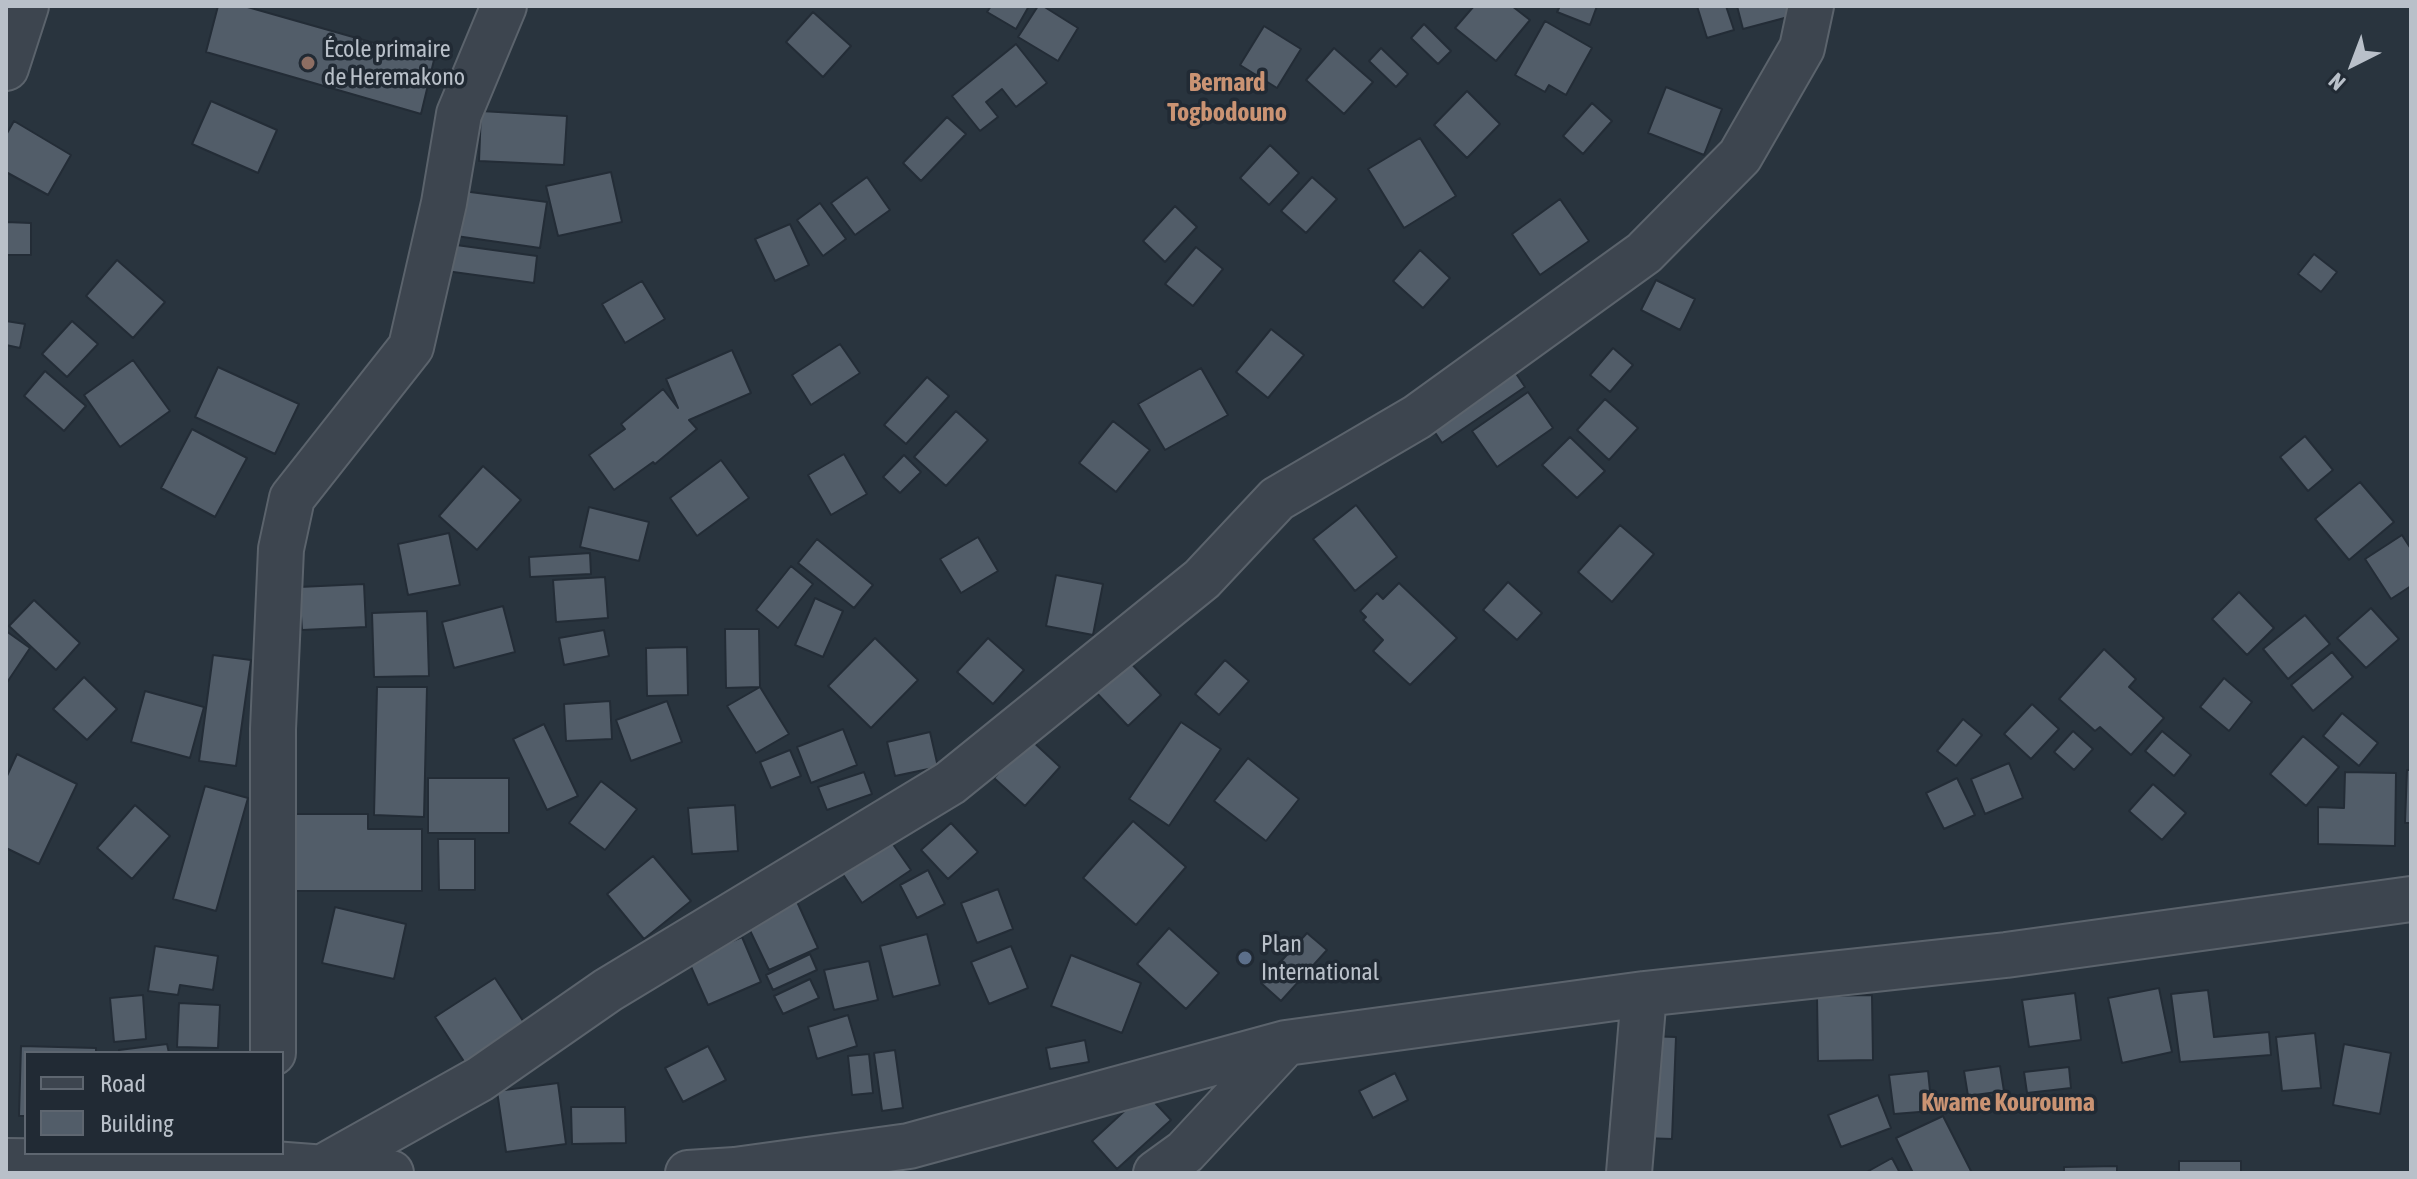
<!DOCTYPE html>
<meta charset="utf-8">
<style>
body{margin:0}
#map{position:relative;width:2417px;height:1179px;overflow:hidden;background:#29343e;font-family:"Asap Condensed",sans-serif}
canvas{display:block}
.frame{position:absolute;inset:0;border:8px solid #b9c0c9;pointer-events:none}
.legend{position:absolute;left:24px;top:1051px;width:260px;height:104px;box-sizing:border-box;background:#212a34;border:2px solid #5e6670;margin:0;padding:10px 14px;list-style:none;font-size:24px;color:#b9c0c9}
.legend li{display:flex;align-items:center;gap:16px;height:40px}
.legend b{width:40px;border:2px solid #5e6670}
.north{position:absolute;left:2313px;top:24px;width:80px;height:80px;-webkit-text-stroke:6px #212a34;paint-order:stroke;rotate:222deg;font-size:22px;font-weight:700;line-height:32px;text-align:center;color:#b9c0c9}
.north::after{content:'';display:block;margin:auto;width:28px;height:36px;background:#b9c0c9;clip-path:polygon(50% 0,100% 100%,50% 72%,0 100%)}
</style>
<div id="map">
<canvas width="2417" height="1179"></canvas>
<div class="frame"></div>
<ul class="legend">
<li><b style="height:10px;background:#3d454f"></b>Road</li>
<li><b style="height:22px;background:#525d69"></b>Building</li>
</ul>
<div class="north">N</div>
</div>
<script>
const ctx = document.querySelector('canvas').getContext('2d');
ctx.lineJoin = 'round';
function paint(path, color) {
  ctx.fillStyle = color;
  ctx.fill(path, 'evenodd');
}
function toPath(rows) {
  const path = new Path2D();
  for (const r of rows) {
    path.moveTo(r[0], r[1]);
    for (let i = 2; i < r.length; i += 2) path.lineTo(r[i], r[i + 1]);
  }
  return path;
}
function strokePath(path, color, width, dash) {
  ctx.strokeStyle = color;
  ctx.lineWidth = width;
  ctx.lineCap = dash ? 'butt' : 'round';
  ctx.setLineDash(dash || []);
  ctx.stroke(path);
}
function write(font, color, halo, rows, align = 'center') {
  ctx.font = font + ' "Asap Condensed",sans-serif';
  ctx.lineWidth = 7;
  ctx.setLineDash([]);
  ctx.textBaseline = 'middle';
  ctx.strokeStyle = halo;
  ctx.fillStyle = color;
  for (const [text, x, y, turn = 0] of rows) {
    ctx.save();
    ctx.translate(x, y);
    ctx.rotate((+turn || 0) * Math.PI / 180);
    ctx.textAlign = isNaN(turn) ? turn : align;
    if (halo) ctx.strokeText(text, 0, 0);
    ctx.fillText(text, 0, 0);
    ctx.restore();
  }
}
const building = toPath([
 [218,6,244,6,434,60,421,114,206,52,218,6],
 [991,6,1029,6,1016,29,987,12,991,6],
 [1038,6,1043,6,1078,28,1058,61,1018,37,1038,6],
 [1474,6,1512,6,1530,20,1496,61,1455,28,1474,6],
 [1560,6,1597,6,1590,25,1557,12,1560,6],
 [1697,6,1726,6,1734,30,1707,38,1697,6],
 [1737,6,1789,6,1792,16,1743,29,1737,6],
 [813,12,851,46,823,77,786,42,813,12],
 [1545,21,1592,48,1566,95,1549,85,1545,92,1515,75,1545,21],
 [1424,24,1451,51,1438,64,1411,38,1424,24],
 [1264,26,1301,49,1277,88,1240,65,1264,26],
 [1016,44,1047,83,1016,107,1002,89,986,102,998,117,980,131,952,96,1016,44],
 [1334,48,1373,82,1344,114,1306,80,1334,48],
 [1381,48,1408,74,1396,87,1369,61,1381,48],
 [1666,87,1722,109,1704,155,1648,133,1666,87],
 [1467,91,1500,124,1467,158,1434,125,1467,91],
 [211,101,277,130,258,173,192,144,211,101],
 [1592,103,1612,121,1583,154,1563,136,1592,103],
 [481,111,567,116,564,165,479,161,481,111],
 [947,117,966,134,921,181,903,163,947,117],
 [14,121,71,155,48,195,6,172,6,135,14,121],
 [1420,138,1456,196,1404,228,1368,169,1420,138],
 [1270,145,1299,173,1269,205,1240,178,1270,145],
 [611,172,622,222,558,236,546,186,611,172],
 [867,177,890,210,855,235,831,203,867,177],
 [1312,177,1337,199,1306,233,1281,211,1312,177],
 [455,190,547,202,540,248,449,235,455,190],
 [1560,199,1589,241,1540,275,1512,234,1560,199],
 [820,203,846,239,823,256,797,220,820,203],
 [1175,206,1197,227,1165,262,1143,241,1175,206],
 [6,222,31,223,31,255,6,255,6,222],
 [790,224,809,265,775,281,755,239,790,224],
 [449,244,537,256,534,283,446,271,449,244],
 [1196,247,1223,269,1193,306,1165,284,1196,247],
 [1420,250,1450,278,1423,308,1393,281,1420,250],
 [2314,254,2337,272,2321,292,2298,274,2314,254],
 [117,260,165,302,133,338,86,296,117,260],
 [1656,280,1695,299,1680,330,1641,310,1656,280],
 [642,281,665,319,625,343,602,304,642,281],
 [6,321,25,324,20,348,6,345,6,321],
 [72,321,98,344,67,377,42,354,72,321],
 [1271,329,1304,355,1268,398,1236,372,1271,329],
 [840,344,860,373,811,405,792,375,840,344],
 [1613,348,1633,365,1610,392,1590,375,1613,348],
 [732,350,751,393,689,420,697,429,655,464,653,462,614,490,589,455,625,429,621,424,663,389,678,408,666,379,732,350],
 [133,360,170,411,120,447,84,395,133,360],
 [1509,363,1525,387,1442,443,1426,419,1509,363],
 [218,367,299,404,275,454,195,417,218,367],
 [1201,368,1228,415,1165,450,1138,404,1201,368],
 [45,371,86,406,64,431,24,396,45,371],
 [927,377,949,396,906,444,884,425,927,377],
 [1528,392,1553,428,1497,467,1472,431,1528,392],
 [1605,399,1638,428,1609,460,1577,430,1605,399],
 [956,411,988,440,946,486,914,457,956,411],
 [1113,421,1150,450,1116,492,1079,463,1113,421],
 [192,429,247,458,215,517,161,488,192,429],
 [2305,436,2333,470,2308,491,2280,457,2305,436],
 [1570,437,1605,471,1577,498,1542,465,1570,437],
 [844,454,867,494,831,515,808,475,844,454],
 [904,455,921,472,900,493,883,477,904,455],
 [721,460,749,498,697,536,670,498,721,460],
 [483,466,521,500,477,550,439,516,483,466],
 [2360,482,2394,522,2349,560,2315,519,2360,482],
 [1356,505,1397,557,1355,591,1313,539,1356,505],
 [589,507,649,522,639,561,580,547,589,507],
 [1620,525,1654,554,1612,602,1578,572,1620,525],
 [449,533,460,585,408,595,398,544,449,533],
 [2402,535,2411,549,2411,586,2391,599,2365,559,2402,535],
 [978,537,998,571,961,593,940,559,978,537],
 [817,539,873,585,854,608,798,563,817,539],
 [590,553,591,574,530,577,529,557,590,553],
 [791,566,813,584,778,628,756,610,791,566],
 [1056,575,1103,584,1093,635,1046,626,1056,575],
 [605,577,608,618,556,622,553,580,605,577],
 [1508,582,1542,613,1517,640,1483,610,1508,582],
 [1399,583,1457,638,1410,685,1373,651,1383,640,1363,620,1366,617,1360,611,1377,593,1383,599,1399,583],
 [364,584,366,627,302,630,299,587,364,584],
 [2239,592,2274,628,2247,655,2212,619,2239,592],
 [815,598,843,611,823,657,795,645,815,598],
 [34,600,80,643,56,670,9,626,34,600],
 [503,606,515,652,454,668,442,622,503,606],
 [2371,608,2399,639,2366,668,2337,638,2371,608],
 [427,611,429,676,374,677,372,613,427,611],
 [2305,615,2330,644,2288,679,2263,649,2305,615],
 [725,629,759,629,760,687,726,688,725,629],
 [604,630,609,656,564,665,559,638,604,630],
 [6,631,30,648,6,684,6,631],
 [875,638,918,680,871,728,828,686,875,638],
 [988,638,1024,670,993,704,957,672,988,638],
 [687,647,688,695,647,696,646,648,687,647],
 [2104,649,2136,679,2129,687,2164,718,2131,755,2100,727,2095,731,2059,699,2104,649],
 [2332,652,2353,677,2313,711,2291,685,2332,652],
 [213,655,251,660,236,766,199,761,213,655],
 [1125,657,1161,695,1128,726,1093,689,1125,657],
 [1225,660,1249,681,1219,715,1195,694,1225,660],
 [84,677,117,709,87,740,53,709,84,677],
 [2224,678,2252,702,2229,731,2200,707,2224,678],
 [377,687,427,687,424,817,374,815,377,687],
 [760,687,789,734,756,753,727,706,760,687],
 [145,691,204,707,190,758,131,742,145,691],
 [610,701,612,739,566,741,564,704,610,701],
 [667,701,682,742,631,761,616,720,667,701],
 [2032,704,2059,729,2031,759,2004,734,2032,704],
 [2342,713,2378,743,2359,766,2323,736,2342,713],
 [1963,719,1982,735,1956,766,1937,751,1963,719],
 [1181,722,1221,749,1169,826,1129,799,1181,722],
 [544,724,578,796,547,810,513,739,544,724],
 [843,729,857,765,811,783,797,747,843,729],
 [2073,731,2093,749,2074,770,2054,752,2073,731],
 [2162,731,2191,755,2174,776,2145,751,2162,731],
 [930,732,938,767,895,776,887,742,930,732],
 [2303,736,2339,767,2306,806,2270,774,2303,736],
 [1030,739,1060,767,1025,806,994,778,1030,739],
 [790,750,801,776,771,788,760,762,790,750],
 [17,754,77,784,39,864,6,848,6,778,17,754],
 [1248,758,1299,799,1266,841,1214,801,1248,758],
 [2009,763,2023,798,1985,814,1971,779,2009,763],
 [2407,770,2411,770,2411,823,2405,823,2407,770],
 [864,772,872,794,827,810,818,787,864,772],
 [2345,772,2396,773,2395,846,2318,844,2318,807,2344,808,2345,772],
 [428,778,509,778,509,833,428,833,428,778],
 [1957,778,1975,815,1944,829,1926,793,1957,778],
 [601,781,637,809,605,850,569,823,601,781],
 [2153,784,2186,813,2162,840,2129,811,2153,784],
 [205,786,248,798,216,911,173,899,205,786],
 [135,805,170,836,132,879,97,848,135,805],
 [735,805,738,851,692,854,688,808,735,805],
 [295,814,368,814,368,829,422,829,422,891,286,891,295,814],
 [1133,821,1186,867,1136,925,1083,878,1133,821],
 [951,823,978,852,948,879,921,850,951,823],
 [438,839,475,839,475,890,439,890,438,839],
 [890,840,911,870,862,903,842,873,890,840],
 [653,856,691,901,644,939,607,894,653,856],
 [928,870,945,904,917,918,900,885,928,870],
 [998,889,1013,929,977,943,961,903,998,889],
 [794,895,818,948,769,970,744,918,794,895],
 [335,907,406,924,394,979,322,963,335,907],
 [1169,928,1219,973,1186,1009,1137,964,1169,928],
 [1307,933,1327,950,1281,1001,1261,983,1307,933],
 [927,934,940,985,893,997,880,946,927,934],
 [742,937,761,982,708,1005,688,960,742,937],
 [155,946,218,956,213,990,180,985,178,995,148,991,155,946],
 [1011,946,1028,988,989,1004,971,962,1011,946],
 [810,954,817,970,773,990,766,975,810,954],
 [1071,955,1141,983,1122,1033,1051,1006,1071,955],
 [869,961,878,1000,834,1010,824,970,869,961],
 [495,978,525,1024,465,1063,435,1017,495,978],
 [810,979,819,998,783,1014,774,996,810,979],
 [2159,988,2172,1052,2122,1063,2108,998,2159,988],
 [2208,990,2214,1037,2269,1032,2271,1055,2180,1062,2171,994,2208,990],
 [2075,993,2081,1040,2029,1047,2022,1000,2075,993],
 [143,995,146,1039,114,1042,110,998,143,995],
 [1872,995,1873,1060,1818,1061,1817,996,1872,995],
 [179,1003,220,1005,218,1048,177,1047,179,1003],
 [848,1015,857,1046,817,1059,808,1027,848,1015],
 [2315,1033,2321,1088,2282,1091,2276,1037,2315,1033],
 [1645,1036,1676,1037,1672,1139,1642,1138,1645,1036],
 [1085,1040,1089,1062,1050,1069,1046,1048,1085,1040],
 [167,1044,169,1053,119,1053,119,1050,167,1044],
 [2344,1044,2391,1053,2380,1114,2333,1105,2344,1044],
 [21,1046,96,1048,96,1053,26,1053,26,1116,19,1116,21,1046],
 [708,1046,726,1080,683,1102,665,1068,708,1046],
 [895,1050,903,1108,882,1111,874,1053,895,1050],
 [869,1054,873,1093,852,1095,848,1056,869,1054],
 [2000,1066,2004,1091,1968,1096,1964,1071,2000,1066],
 [2069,1067,2071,1088,2027,1093,2024,1072,2069,1067],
 [1928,1071,1932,1111,1894,1114,1889,1075,1928,1071],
 [1395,1073,1408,1100,1373,1118,1359,1091,1395,1073],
 [558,1083,566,1144,506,1152,497,1091,558,1083],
 [1145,1092,1171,1120,1117,1169,1092,1141,1145,1092],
 [1878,1095,1891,1128,1841,1147,1828,1115,1878,1095],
 [571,1107,625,1107,626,1143,572,1144,571,1107],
 [1943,1116,1972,1173,1913,1173,1896,1138,1943,1116],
 [1892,1158,1900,1173,1865,1173,1892,1158],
 [2179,1161,2241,1161,2241,1173,2179,1173,2179,1161],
 [2117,1166,2117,1173,2064,1173,2064,1167,2117,1166]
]);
paint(building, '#525d69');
strokePath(building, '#232c36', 2);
const minor = toPath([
 [6,68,26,6],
 [273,1053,273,729,281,549,292,498,411,347,444,203,459,114,504,6],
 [6,1161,273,1164,391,1173],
 [323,1167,480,1079,608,990,950,783,1202,579,1277,499,1417,417,1644,253,1740,156,1802,48,1811,6],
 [688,1173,735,1170,909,1146,1286,1043,1644,994,2006,955,2411,899],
 [1156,1173,1185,1152,1286,1043],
 [1629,1173,1644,994]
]);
strokePath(minor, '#5b636c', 48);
strokePath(minor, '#3d454f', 44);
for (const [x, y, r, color] of [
 [308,63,8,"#8d6e63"],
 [1245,958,8,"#5c6f8a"]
]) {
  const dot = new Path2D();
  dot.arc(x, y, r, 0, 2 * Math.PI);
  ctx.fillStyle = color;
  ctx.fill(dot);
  strokePath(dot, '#212a34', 3);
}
write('24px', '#b9c0c9', '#212a34', [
 ["École primaire",324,49],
 ["de Heremakono",324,77],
 ["Plan",1261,944],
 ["International",1261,972]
], 'left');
write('bold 26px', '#ca9373', '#212a34', [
 ["Bernard",1227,83],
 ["Togbodouno",1227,113],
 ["Kwame Kourouma",2008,1103]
]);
</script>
